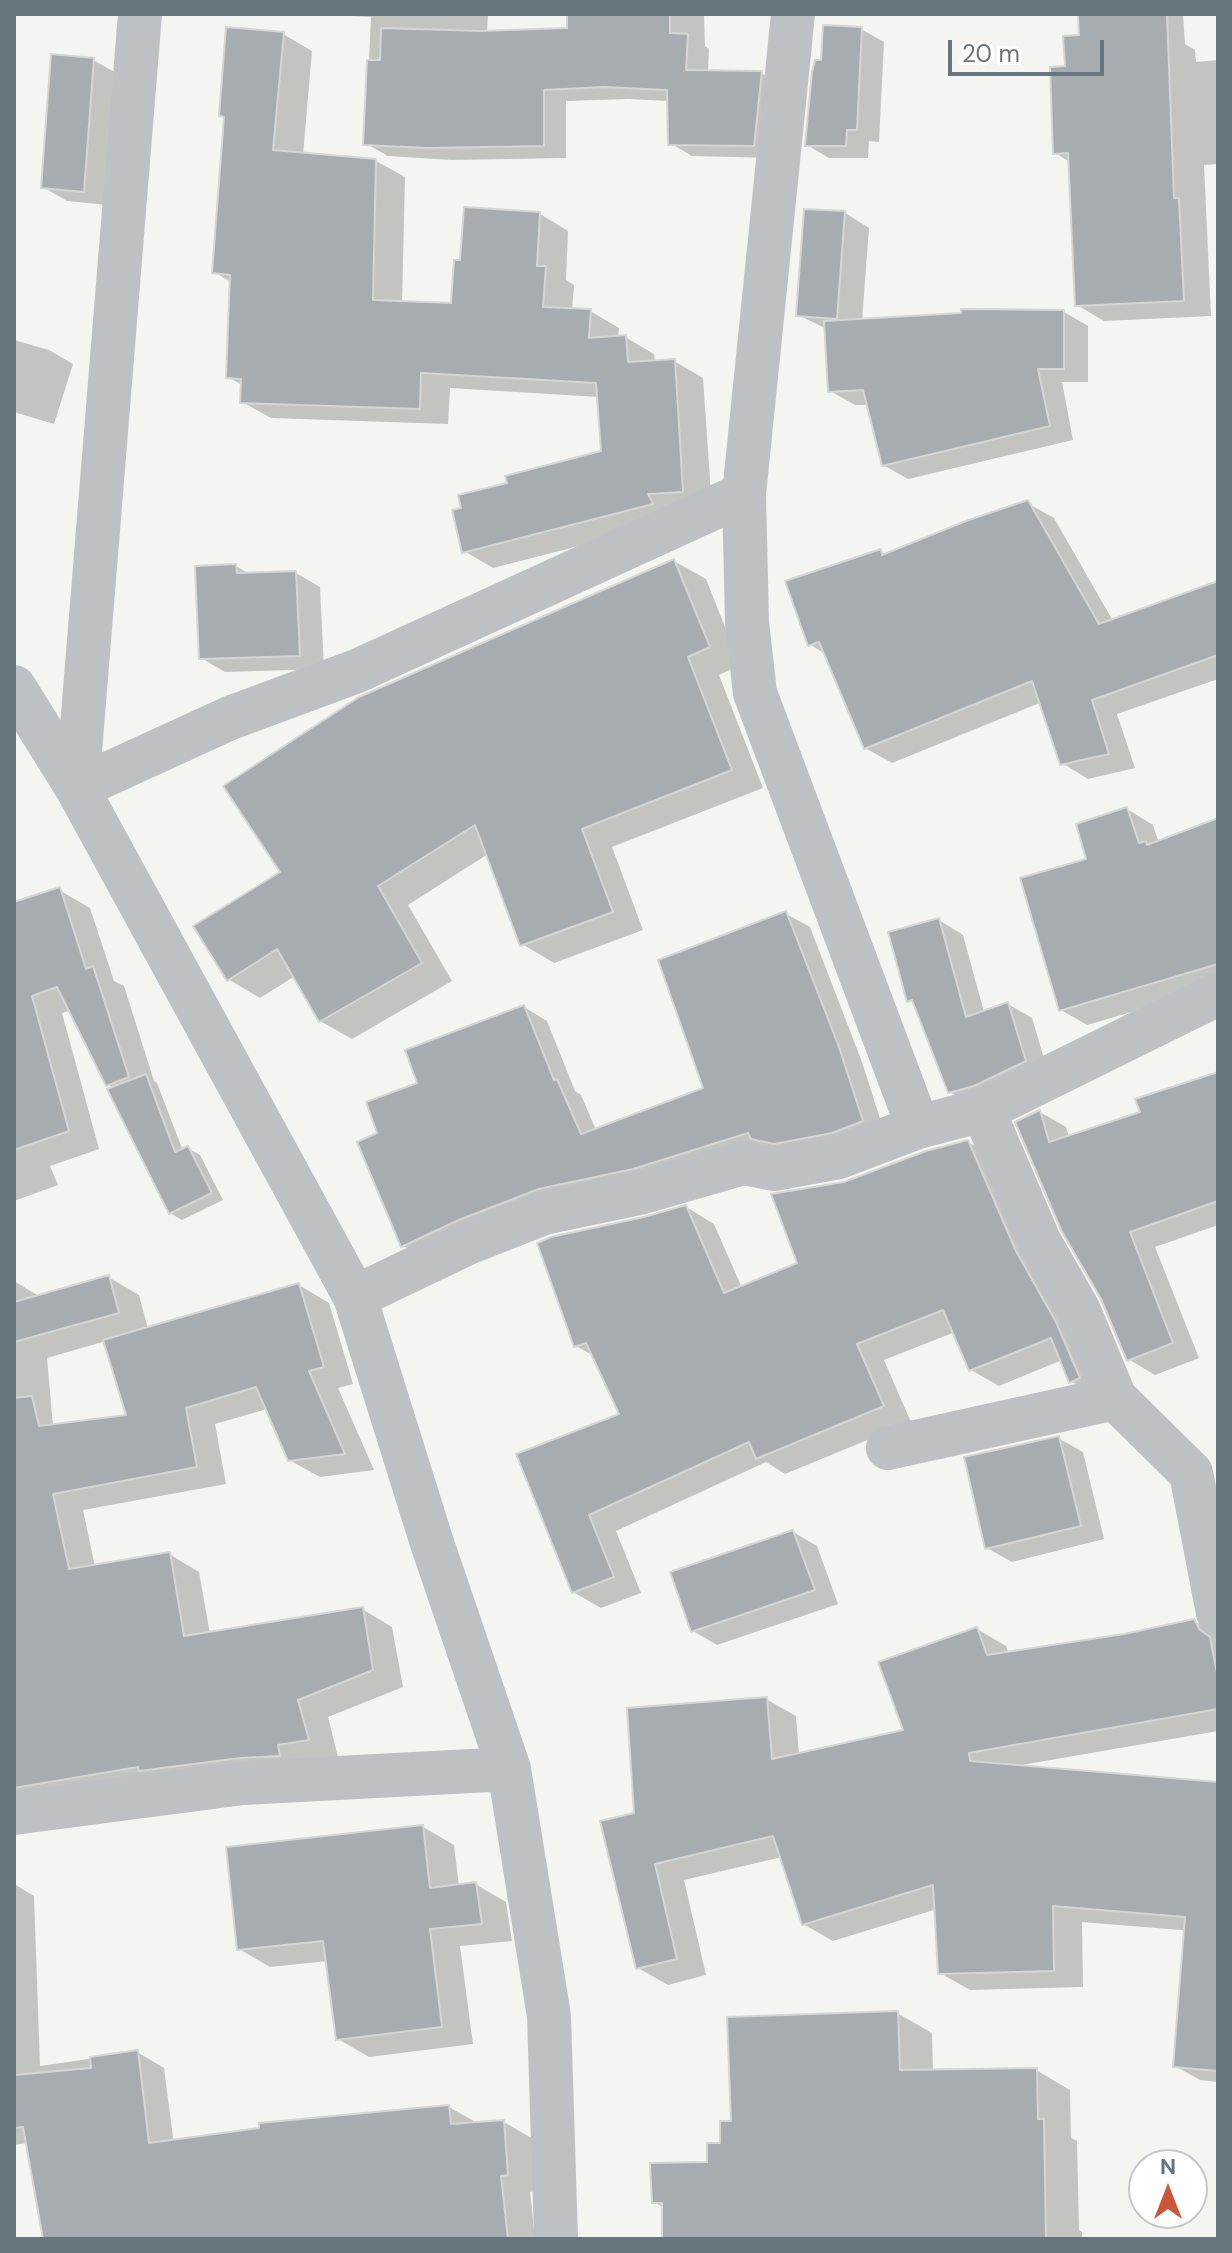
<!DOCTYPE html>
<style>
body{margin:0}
#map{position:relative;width:1232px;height:2253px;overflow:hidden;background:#f4f4f1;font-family:"DM Sans",sans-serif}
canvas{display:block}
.frame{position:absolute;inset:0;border:16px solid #67757e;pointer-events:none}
.north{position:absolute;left:1128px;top:2149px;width:80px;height:80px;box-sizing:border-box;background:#fff;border:2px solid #c2c8cb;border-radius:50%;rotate:0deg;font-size:22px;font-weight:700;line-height:32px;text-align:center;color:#67757e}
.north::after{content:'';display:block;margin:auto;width:28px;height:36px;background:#cc5539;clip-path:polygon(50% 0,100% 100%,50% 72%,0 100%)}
.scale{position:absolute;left:948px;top:40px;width:156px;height:36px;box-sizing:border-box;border:4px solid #67757e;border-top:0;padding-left:10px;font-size:24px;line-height:28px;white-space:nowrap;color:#67757e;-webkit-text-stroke:6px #fff;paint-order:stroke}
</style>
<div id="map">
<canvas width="1232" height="2253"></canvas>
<div class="frame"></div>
<div class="north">N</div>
<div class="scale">20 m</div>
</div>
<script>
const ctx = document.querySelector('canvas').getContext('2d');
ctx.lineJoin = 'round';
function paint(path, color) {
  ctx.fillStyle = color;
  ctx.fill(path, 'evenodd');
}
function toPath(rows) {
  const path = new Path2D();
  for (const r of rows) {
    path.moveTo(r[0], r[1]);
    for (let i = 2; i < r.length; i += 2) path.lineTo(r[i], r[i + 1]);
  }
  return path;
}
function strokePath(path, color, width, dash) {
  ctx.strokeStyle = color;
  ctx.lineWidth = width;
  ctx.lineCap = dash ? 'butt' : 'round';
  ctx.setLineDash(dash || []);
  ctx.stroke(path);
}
paint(toPath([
 [320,14,488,14,487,33,569,30,569,14,704,14,705,46,709,49,708,72,761,73,784,86,776,158,692,156,670,143,669,101,628,99,566,101,566,158,452,160,388,156,365,143,371,17],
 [1080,14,1183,14,1185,44,1195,50,1196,62,1218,60,1218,164,1204,165,1211,316,1104,321,1077,305,1070,162,1055,153,1067,68,1081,37],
 [861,29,884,42,879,142,869,141,868,158,829,158,807,145,823,62],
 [283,34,312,51,303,155,376,161,405,177,402,304,453,306,462,262,540,214,568,231,566,280,574,285,572,310,590,311,619,328,618,338,625,337,654,354,655,362,674,361,703,378,712,508,680,520,493,568,464,551,509,484,603,453,599,397,450,388,448,424,271,418,242,402,242,385,228,377,231,282,214,272],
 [93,60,118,74,108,205,67,201,43,187],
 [806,211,845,213,869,228,862,321,1064,312,1088,326,1088,382,1062,382,1073,440,908,479,883,465,869,405,855,405,830,391,827,329,798,315],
 [14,340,49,350,73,364,54,424,14,412],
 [1027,503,1054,518,1113,621,1218,583,1218,679,1117,714,1135,768,1088,779,1062,763,1042,702,892,763,865,748,826,654,809,644,880,552,887,555],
 [674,561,706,579,740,665,719,675,763,788,612,847,643,930,554,963,522,944,488,854,408,905,452,981,352,1039,320,1021,295,976,260,998,228,979,282,872],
 [236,566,251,575,296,573,320,587,324,669,225,672,201,658],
 [1127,809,1153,825,1159,843,1218,820,1218,987,1087,1025,1061,1010,1089,860],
 [59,890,90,908,114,981,124,986,154,1081,157,1083,183,1151,188,1148,200,1155,223,1200,182,1220,170,1213,114,1088,107,1084,71,1010,62,1013,99,1149,50,1166,58,1185,14,1201,14,904],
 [786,914,810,927,862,1062,885,1134,426,1259,403,1246,380,1135,419,1084,524,1007,547,1021,575,1091,581,1095,596,1130,706,1089],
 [939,920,963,935,984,1012,1008,1004,1032,1018,1049,1075,974,1106,950,1092,916,1004,909,1000],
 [1218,1074,1218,1225,1155,1247,1199,1358,1155,1375,1128,1359,1103,1298,1063,1229,1040,1112,1066,1127,1069,1137,1142,1113],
 [968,1142,996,1158,1099,1397,1070,1381,1062,1360,999,1386,971,1370,955,1332,884,1360,911,1422,785,1474,766,1462,616,1531,641,1593,601,1608,573,1592,519,1455,621,1415,594,1356,576,1346,686,1207,714,1224,742,1288,800,1264,844,1183],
 [108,1277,139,1295,148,1329,299,1285,329,1303,353,1384,338,1388,374,1470,320,1477,289,1460,267,1409,215,1424,226,1484,83,1510,95,1567,169,1554,199,1572,210,1634,362,1609,392,1627,403,1687,328,1717,338,1757,14,1810,14,1281,37,1295,37,1297],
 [106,1341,128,1417,53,1426,47,1358],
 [1058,1438,1083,1452,1104,1539,1012,1562,987,1548],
 [793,1532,817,1546,838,1604,717,1645,693,1631],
 [1194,1621,1218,1635,1218,1731,1016,1766,1218,1784,1218,1933,1082,1922,1083,1987,970,1990,940,1973,937,1909,833,1941,803,1924,782,1857,684,1880,706,1975,668,1985,638,1968,637,1814,766,1699,796,1716,799,1755,905,1732,977,1629,1006,1646,1009,1654,1124,1636],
 [423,1827,454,1845,459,1886,475,1884,506,1902,512,1941,460,1946,473,2044,369,2057,338,2039,328,1961,270,1967,239,1949],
 [14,1884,34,1896,40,2066,137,2052,164,2068,180,2192,28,2143,14,2145],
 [1218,1948,1218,2082,1200,2080,1175,2066],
 [897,2013,932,2033,933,2072,1036,2070,1070,2090,1071,2138,1077,2141,1079,2230,1082,2232,1082,2239,664,2239,664,2208,654,2202,709,2164,733,2123],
 [449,2107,479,2124,504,2122,533,2139,536,2191,530,2192,535,2239,155,2239]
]), '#0003');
const building = toPath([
 [567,14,670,14,670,33,688,34,686,70,762,71,754,146,668,145,667,90,604,87,544,90,544,146,428,148,363,145,367,60,380,60,381,28,481,31,567,28,567,14],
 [1078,14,1167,14,1174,198,1179,198,1184,301,1075,306,1068,153,1053,154,1050,67,1065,66,1063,36,1079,35,1078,14],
 [823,25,862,27,857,130,847,130,846,146,805,146,812,72,815,60,821,60,823,25],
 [226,27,284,32,273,150,376,159,373,300,451,303,454,260,460,260,464,207,540,212,537,266,546,266,543,307,591,309,589,338,626,335,628,362,675,359,683,492,648,494,653,504,462,553,452,510,461,508,458,495,507,483,505,476,601,451,596,383,421,373,420,409,240,403,241,379,226,378,230,275,212,273,224,117,219,116,226,27],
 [51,54,94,58,84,192,41,188,51,54],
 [804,209,845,211,837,319,796,316,804,209],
 [961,309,1064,310,1064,369,1038,369,1050,426,882,466,863,390,828,392,824,321,961,313,961,309],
 [1028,500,1099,624,1218,581,1218,655,1092,700,1109,754,1060,765,1032,681,864,749,819,642,808,646,785,581,881,549,882,555,966,521,1028,500],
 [674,559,710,647,688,657,732,770,582,829,613,912,520,946,475,825,378,886,422,963,319,1022,277,949,227,981,193,926,280,872,223,786,359,697,674,559],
 [236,564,237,573,296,571,300,656,199,659,195,566,236,564],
 [1127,807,1139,843,1146,841,1147,845,1218,818,1218,964,1059,1011,1020,878,1086,859,1076,824,1127,807],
 [60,887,86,969,93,966,129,1077,106,1086,57,987,32,996,69,1131,14,1150,14,902,60,887],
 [786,911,839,1047,863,1121,832,1133,774,1144,751,1139,748,1133,633,1169,539,1189,461,1219,401,1247,357,1142,377,1133,366,1102,417,1083,405,1050,524,1005,554,1080,557,1079,581,1134,703,1088,658,960,786,911],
 [939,918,966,1017,1008,1002,1026,1061,974,1086,948,1093,912,1000,907,1002,888,932,939,918],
 [1218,1072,1218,1201,1130,1232,1173,1343,1127,1361,1101,1299,1061,1230,1015,1122,1040,1110,1049,1142,1140,1112,1135,1099,1218,1072],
 [146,1074,175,1152,188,1146,212,1193,169,1214,107,1089,146,1074],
 [968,1140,1016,1251,1056,1322,1080,1378,1069,1383,1051,1338,969,1371,943,1310,857,1344,884,1406,756,1459,749,1442,589,1515,614,1577,572,1593,516,1454,619,1414,586,1343,574,1347,537,1243,551,1237,644,1217,686,1205,724,1293,797,1263,771,1194,844,1182,926,1151,968,1140],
 [109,1275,119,1313,14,1342,14,1302,109,1275],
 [299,1283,324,1367,309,1371,345,1454,288,1461,256,1387,186,1408,197,1467,53,1494,69,1569,170,1552,184,1636,363,1607,373,1670,298,1700,309,1740,278,1745,280,1756,240,1758,139,1771,138,1767,14,1788,14,1398,32,1396,39,1426,126,1415,103,1340,299,1283],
 [1059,1436,1081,1526,985,1549,964,1457,1059,1436],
 [793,1530,815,1590,691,1632,670,1572,793,1530],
 [1194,1619,1200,1630,1210,1637,1218,1678,1218,1709,969,1753,970,1761,1218,1782,1218,2071,1173,2067,1185,1917,1053,1906,1054,1971,938,1974,933,1885,802,1925,773,1836,655,1864,677,1959,636,1969,600,1821,634,1813,627,1708,767,1697,772,1759,903,1730,878,1662,977,1627,987,1655,1124,1634,1194,1619],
 [423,1825,430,1888,476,1882,482,1924,430,1929,442,2027,336,2040,323,1941,237,1950,226,1847,423,1825],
 [898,2011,900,2070,1037,2068,1038,2119,1044,2119,1046,2239,662,2239,662,2203,652,2203,650,2163,707,2162,707,2143,720,2143,720,2121,731,2121,727,2017,898,2011],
 [138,2050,149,2143,259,2128,259,2123,449,2105,451,2124,504,2120,508,2175,501,2176,508,2239,43,2239,23,2127,14,2128,14,2075,91,2068,90,2057,138,2050]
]);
paint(building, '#a6acb0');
strokePath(building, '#d5d5d3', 2);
strokePath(toPath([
 [140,14,77,788,230,718,357,671,744,494],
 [793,14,744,494,747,622,755,693,918,1127],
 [14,687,77,788,355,1297,432,1543,509,1769,549,2016,556,2239],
 [983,1110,1039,1241,1079,1311,1115,1398,1191,1473,1218,1613],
 [355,1297,470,1242,544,1213,639,1193,743,1163,774,1169,839,1157,918,1127,983,1110,1218,994],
 [888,1448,1115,1398],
 [14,1813,243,1783,509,1769]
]), '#bec1c4', 44);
</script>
